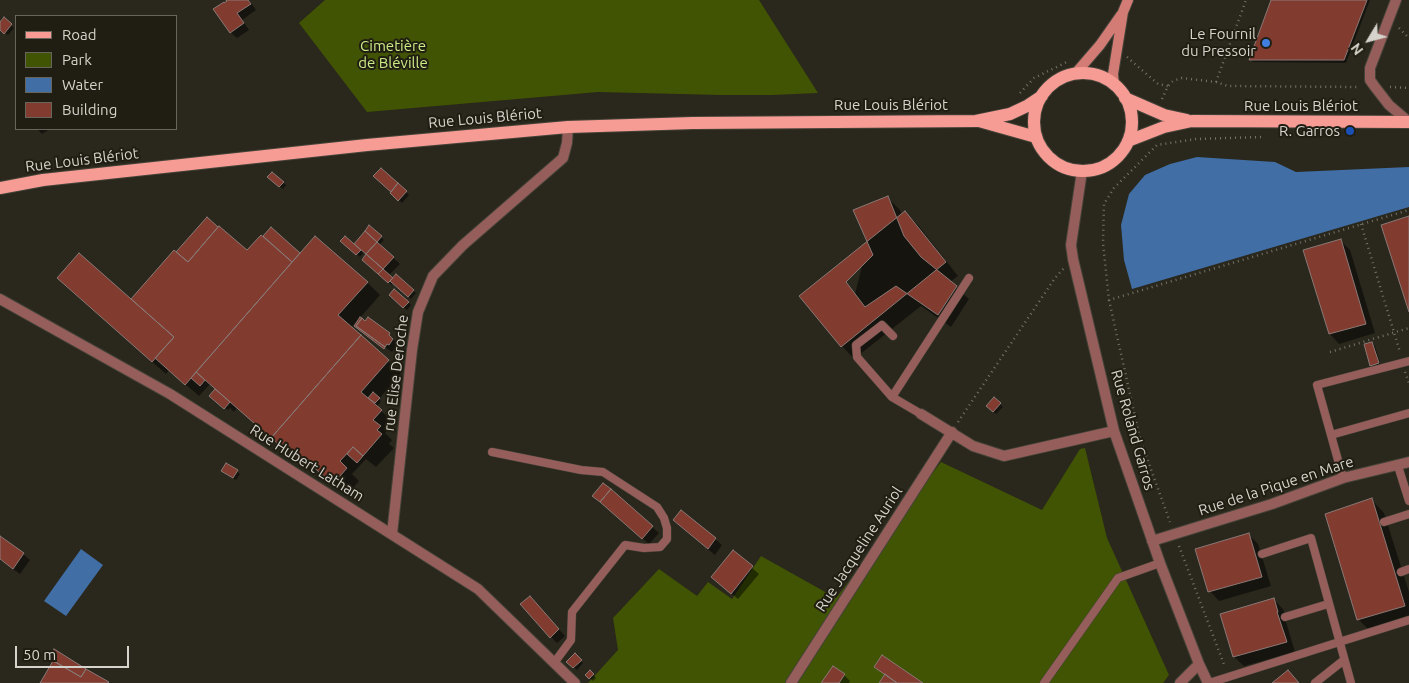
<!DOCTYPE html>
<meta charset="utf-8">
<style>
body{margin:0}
#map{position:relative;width:1409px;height:683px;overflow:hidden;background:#2a271c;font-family:Ubuntu,sans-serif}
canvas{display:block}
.legend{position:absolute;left:15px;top:15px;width:162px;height:115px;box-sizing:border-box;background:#201d12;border:1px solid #68665c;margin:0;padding:6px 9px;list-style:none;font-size:15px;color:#d5d3cc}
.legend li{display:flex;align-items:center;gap:10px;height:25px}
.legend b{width:25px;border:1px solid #68665c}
.north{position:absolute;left:1344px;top:15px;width:50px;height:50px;-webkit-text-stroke:4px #201d12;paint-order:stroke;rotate:233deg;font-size:14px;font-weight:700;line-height:20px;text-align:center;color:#d5d3cc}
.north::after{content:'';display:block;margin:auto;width:18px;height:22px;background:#d5d3cc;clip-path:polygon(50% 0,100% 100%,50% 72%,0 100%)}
.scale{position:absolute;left:15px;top:646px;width:114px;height:22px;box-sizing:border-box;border:2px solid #d5d3cc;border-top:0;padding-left:6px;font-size:15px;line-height:18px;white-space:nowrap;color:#d5d3cc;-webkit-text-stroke:4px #201d12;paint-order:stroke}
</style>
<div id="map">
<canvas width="1409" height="683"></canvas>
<ul class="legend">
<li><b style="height:6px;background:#f69c95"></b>Road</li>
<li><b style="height:14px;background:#415403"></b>Park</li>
<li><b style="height:14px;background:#406ea5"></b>Water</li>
<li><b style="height:14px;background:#823b2f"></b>Building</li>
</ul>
<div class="north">N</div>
<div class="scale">50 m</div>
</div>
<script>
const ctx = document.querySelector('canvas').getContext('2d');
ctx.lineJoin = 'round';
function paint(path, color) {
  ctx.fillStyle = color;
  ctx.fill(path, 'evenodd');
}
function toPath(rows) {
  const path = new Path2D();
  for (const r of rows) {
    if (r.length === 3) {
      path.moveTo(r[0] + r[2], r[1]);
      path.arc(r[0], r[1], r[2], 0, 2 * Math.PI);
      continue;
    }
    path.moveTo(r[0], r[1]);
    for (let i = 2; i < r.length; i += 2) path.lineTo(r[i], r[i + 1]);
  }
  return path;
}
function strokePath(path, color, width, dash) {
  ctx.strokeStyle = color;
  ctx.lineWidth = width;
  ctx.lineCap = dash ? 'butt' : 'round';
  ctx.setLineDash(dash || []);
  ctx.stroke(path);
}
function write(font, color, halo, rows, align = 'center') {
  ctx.font = font + ' Ubuntu,sans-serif';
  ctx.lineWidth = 4;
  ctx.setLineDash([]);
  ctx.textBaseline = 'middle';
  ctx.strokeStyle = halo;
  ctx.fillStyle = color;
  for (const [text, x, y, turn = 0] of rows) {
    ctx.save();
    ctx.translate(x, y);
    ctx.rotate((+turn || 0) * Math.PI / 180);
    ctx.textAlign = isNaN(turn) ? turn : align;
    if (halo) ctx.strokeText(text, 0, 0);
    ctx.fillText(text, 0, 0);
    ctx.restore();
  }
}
paint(toPath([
 [325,0,759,0,818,93,772,95,721,95,598,92,367,112,299,23],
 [1085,448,1107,538,1169,675,1163,683,588,683,618,650,613,618,659,569,697,596,708,582,732,599,761,556,836,598,941,462,1042,510,1080,449]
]), '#415403');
paint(toPath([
 [1197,157,1275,162,1296,172,1409,167,1409,207,1132,289,1124,260,1121,225,1129,194,1145,175,1170,164],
 [81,549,103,565,66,616,44,601]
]), '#406ea5');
paint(toPath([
 [228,0,249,0,256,10,242,20,249,30,237,38,230,32,224,4],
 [1273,0,1370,0,1346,63,1253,62,1250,59],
 [4,19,14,28,8,35,0,29,0,24],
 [37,129,50,129,42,134],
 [381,170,409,195,402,203,391,193,392,192],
 [272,173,286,185,283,189,269,177],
 [887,197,900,210,902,215,905,212,918,225,958,276,950,282,969,299,951,327,921,306,854,359,842,346,868,242],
 [207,219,247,252,271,229,300,255,367,282,380,295,351,328,401,373,379,399,381,401,377,407,394,423,385,433,392,440,389,444,394,448,376,467,366,459,352,474,359,481,346,496,316,470,313,474,237,408,234,412,230,408,228,410,211,395,216,390,210,384,199,396,169,370,166,374,71,291,58,278,131,301,177,254],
 [369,227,384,240,379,245,400,264,389,275,393,279,397,276,416,293,411,299,393,283,392,285,366,262,368,255,364,252,360,257,342,241,359,250],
 [1340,240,1350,250,1375,333,1339,344,1330,334],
 [394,290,411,305,407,310,390,295],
 [364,332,389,334,399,346,395,350,394,349,392,352],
 [1372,343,1375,346,1381,366,1374,368,1372,365],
 [1000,404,1003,407,996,414,988,406],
 [227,464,240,474,236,480,223,471],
 [603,485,659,533,649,544,608,508],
 [1372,500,1384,513,1409,592,1409,621,1371,632,1358,619],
 [681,511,722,545,715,555,680,526],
 [1249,535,1258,544,1271,586,1219,601,1210,591],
 [0,538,23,554,30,560,20,574,0,560],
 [733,552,759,574,738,599,719,583],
 [1274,600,1283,609,1287,621,1286,622,1295,652,1244,666,1234,657],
 [536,604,565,636,557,643,551,637],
 [575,655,583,663,577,670,568,662],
 [590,671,596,678,593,681,587,675],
 [844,675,850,681,849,683,823,683]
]), '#0007');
const building = toPath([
 [226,0,248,0,251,4,237,13,244,23,230,33,213,9,224,2,224,3,227,1,226,0],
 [1271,0,1367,0,1344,60,1249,60,1271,0],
 [4,17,12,24,4,34,0,30,0,22,4,17],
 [381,168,398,183,391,192,373,176,381,168],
 [272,172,284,182,279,187,267,177,272,172],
 [398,183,407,191,398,201,390,193,398,183],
 [888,196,904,236,921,257,957,286,938,315,896,286,865,307,846,282,873,255,853,210,888,196],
 [905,211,946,262,841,347,799,296,905,211],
 [1409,216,1409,312,1381,225,1409,216],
 [207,217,218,227,188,262,176,252,207,217],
 [369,225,382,236,377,242,365,231,369,225],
 [219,226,247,250,261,235,292,262,185,385,155,358,174,337,131,299,174,250,188,262,219,226],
 [271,227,300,253,292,262,263,236,271,227],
 [365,231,377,242,366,254,354,244,365,231],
 [315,236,368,282,338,315,361,335,271,438,196,372,315,236],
 [345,236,361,250,356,255,340,241,345,236],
 [1341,239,1366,324,1329,334,1303,250,1341,239],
 [377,242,394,257,383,269,366,254,377,242],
 [79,253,174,337,152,362,57,278,79,253],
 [366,254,383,269,378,274,362,260,366,254],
 [383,269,393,278,388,283,378,274,383,269],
 [396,274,414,290,408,297,390,281,396,274],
 [394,289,409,302,403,308,389,295,394,289],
 [360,317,362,318,356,326,385,347,384,349,354,326,360,317],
 [368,317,390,333,389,335,393,339,389,345,387,344,385,347,356,326,362,318,365,321,368,317],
 [361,335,389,360,361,392,382,410,373,420,381,426,377,430,382,434,363,456,353,447,340,461,347,468,333,484,303,458,300,462,271,438,361,335],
 [1372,342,1379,363,1370,366,1364,344,1372,342],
 [196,372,205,380,200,386,191,378,196,372],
 [215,389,230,402,224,409,209,396,215,389],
 [373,392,380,398,375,403,368,398,373,392],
 [994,397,1001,403,993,412,986,406,994,397],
 [353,447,363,456,357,463,347,454,353,447],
 [226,463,238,470,233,478,221,471,226,463],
 [603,483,611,489,600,502,592,496,603,483],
 [611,489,653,526,642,539,600,502,611,489],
 [1372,498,1405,606,1357,620,1325,514,1372,498],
 [681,510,716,538,708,549,673,520,681,510],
 [1249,533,1262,577,1208,592,1195,549,1249,533],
 [0,536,24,553,13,569,0,559,0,536],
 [733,550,753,566,731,594,711,577,733,550],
 [530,596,559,629,550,638,520,604,530,596],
 [1274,598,1278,612,1277,612,1287,642,1233,657,1220,614,1274,598],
 [54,649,86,669,81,677,49,658,54,649],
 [575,653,582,660,573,668,566,662,575,653],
 [882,655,923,683,897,683,874,667,882,655],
 [53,661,81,677,86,669,109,682,108,683,40,683,53,661],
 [833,666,845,674,839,683,821,683,833,666],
 [590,670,594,674,589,679,585,675,590,670],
 [1288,670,1299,683,1272,683,1288,670],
 [885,674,897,683,879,683,885,674]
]);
paint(building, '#823b2f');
strokePath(building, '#897976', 1);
const lane = toPath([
 [893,336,882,325,856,345,857,357,892,397,921,414],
 [892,397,969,278],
 [1331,435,1409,413],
 [492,452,581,470,603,472,657,507,664,518,667,528,667,539,660,547,644,548,625,545,572,612,571,640,554,663],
 [1398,466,1409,501],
 [1343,478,1317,385,1409,361],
 [1384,522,1409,514],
 [1262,554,1311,538,1351,683],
 [1401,572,1409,569],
 [1285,617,1328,604],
 [1044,683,1118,578,1160,563],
 [1209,683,1409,620],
 [1315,683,1344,660]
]);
const street = toPath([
 [1396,0,1370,68,1370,80,1375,87,1389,105,1409,122],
 [1082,171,1071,245,1073,259,1114,431,1160,563,1199,664,1208,683],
 [0,299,170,394,478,589,575,683],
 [921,414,973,446,1004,456,1114,431],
 [392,534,412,350,418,312,433,276,463,245,563,158,567,143,568,127],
 [1152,541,1272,504,1343,478,1409,462],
 [791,683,952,432],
 [1180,683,1199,664]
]);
const secondary = toPath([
 [1075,74,1100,45,1121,15],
 [1114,85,1113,74,1123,12,1128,0]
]);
const primary = toPath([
 [1083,122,49],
 [1125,98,1164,115,1187,120],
 [979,121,1036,137],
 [1128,141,1164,127,1192,121,1409,122],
 [0,188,43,180,367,145,568,127,693,123,976,121,1010,114,1027,106,1042,96]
]);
strokePath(lane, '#454338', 9);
strokePath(street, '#454338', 12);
strokePath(secondary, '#454338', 12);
strokePath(primary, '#454338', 14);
strokePath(toPath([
 [1399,28,1409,38],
 [1127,57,1158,84,1168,86],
 [1216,82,1246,0],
 [1390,87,1409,88],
 [1020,93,1034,78,1069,61],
 [1162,99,1168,86,1173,81,1182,78,1216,82,1228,86,1360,87],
 [1261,137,1196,139,1157,145,1114,188,1104,204,1103,243,1109,300,1409,210],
 [1361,224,1400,352],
 [1109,300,1140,439,1170,522],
 [1330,352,1409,328],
 [1405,372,1409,383],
 [958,422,1055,278,1064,268],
 [1179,546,1225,667]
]), '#757269', 2.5, [1, 4]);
strokePath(lane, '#955e5a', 8);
strokePath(street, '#955e5a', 10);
strokePath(secondary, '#d37c76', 10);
strokePath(primary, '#f69c95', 12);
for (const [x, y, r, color] of [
 [1266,43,5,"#3f7fe0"],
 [1350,131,5,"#1a4fb4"]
]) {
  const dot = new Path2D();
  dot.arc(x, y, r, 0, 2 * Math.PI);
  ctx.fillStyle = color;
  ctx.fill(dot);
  strokePath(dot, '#201d12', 2);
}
write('15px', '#d5d3cc', '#201d12', [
 ["Le Fournil",1256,34],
 ["du Pressoir",1256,51],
 ["R. Garros",1340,131]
], 'right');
write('15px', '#cbeb87', '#201d12', [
 ["Cimetière",393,46],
 ["de Bléville",393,63]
]);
write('15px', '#d5d3cc', '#201d12', [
 ["Rue Louis Blériot",891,105],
 ["Rue Louis Blériot",1301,106],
 ["Rue Louis Blériot",485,118,-5],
 ["Rue Louis Blériot",82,160,-7],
 ["rue Elise Deroche",396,373,-83],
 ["Rue Roland Garros",1133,430,74],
 ["Rue Hubert Latham",307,463,32],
 ["Rue de la Pique en Mare",1276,486,-18],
 ["Rue Jacqueline Auriol",859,549,-57]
]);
</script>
